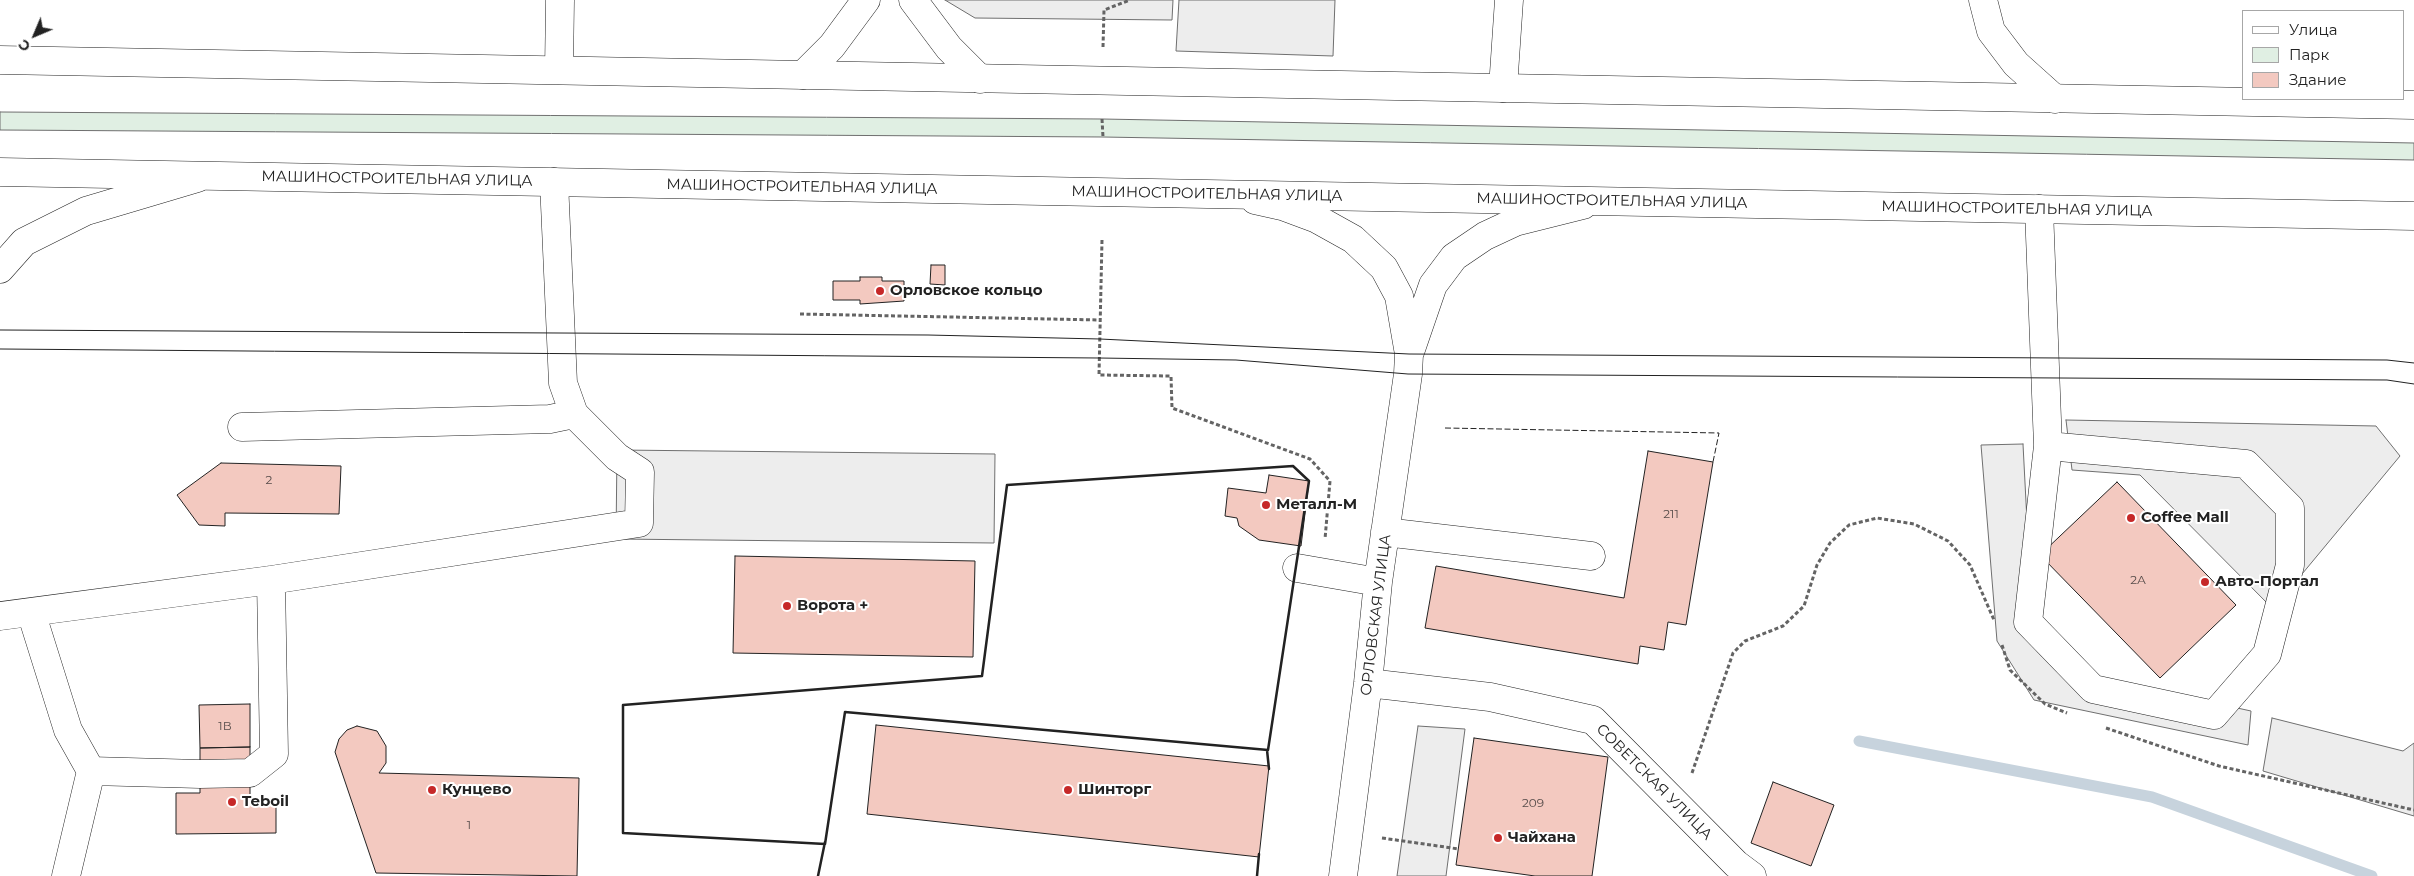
<!DOCTYPE html>
<meta charset="utf-8">
<style>
body{margin:0}
#map{position:relative;width:2414px;height:876px;overflow:hidden;background:#fff;font-family:Montserrat,sans-serif}
canvas{display:block}
.legend{position:absolute;left:2242px;top:10px;width:162px;height:90px;box-sizing:border-box;background:#fff;border:1px solid #a7a7a7;margin:0;padding:6px 9px;list-style:none;font-size:15px;color:#222}
.legend li{display:flex;align-items:center;gap:10px;height:25px}
.legend b{width:25px;border:1px solid #a7a7a7}
.north{position:absolute;left:10px;top:10px;width:50px;height:50px;-webkit-text-stroke:4px #fff;paint-order:stroke;rotate:225deg;font-size:14px;font-weight:700;line-height:20px;text-align:center;color:#222}
.north::after{content:'';display:block;margin:auto;width:18px;height:22px;background:#222;clip-path:polygon(50% 0,100% 100%,50% 72%,0 100%)}
</style>
<div id="map">
<canvas width="2414" height="876"></canvas>
<ul class="legend">
<li><b style="height:6px;background:#fff"></b>Улица</li>
<li><b style="height:14px;background:#e0efe3"></b>Парк</li>
<li><b style="height:14px;background:#f3c9c0"></b>Здание</li>
</ul>
<div class="north">С</div>
</div>
<script>
const ctx = document.querySelector('canvas').getContext('2d');
ctx.lineJoin = 'round';
function paint(path, color) {
  ctx.fillStyle = color;
  ctx.fill(path, 'evenodd');
}
function toPath(rows) {
  const path = new Path2D();
  for (const r of rows) {
    path.moveTo(r[0], r[1]);
    for (let i = 2; i < r.length; i += 2) path.lineTo(r[i], r[i + 1]);
  }
  return path;
}
function strokePath(path, color, width, dash) {
  ctx.strokeStyle = color;
  ctx.lineWidth = width;
  ctx.lineCap = dash ? 'butt' : 'round';
  ctx.setLineDash(dash || []);
  ctx.stroke(path);
}
function write(font, color, halo, rows, align = 'center') {
  ctx.font = font + ' Montserrat,sans-serif';
  ctx.lineWidth = 4;
  ctx.setLineDash([]);
  ctx.textBaseline = 'middle';
  ctx.strokeStyle = halo;
  ctx.fillStyle = color;
  for (const [text, x, y, turn = 0] of rows) {
    ctx.save();
    ctx.translate(x, y);
    ctx.rotate((+turn || 0) * Math.PI / 180);
    ctx.textAlign = isNaN(turn) ? turn : align;
    if (halo) ctx.strokeText(text, 0, 0);
    ctx.fillText(text, 0, 0);
    ctx.restore();
  }
}
const green = toPath([
 [0,112,1102,119,2414,143,2414,160,1103,137,0,130,0,112]
]);
paint(green, '#e0efe3');
strokePath(green, '#6f6f6f', 1);
const parking = toPath([
 [945,0,1173,0,1172,20,975,18,945,0],
 [1179,0,1335,0,1333,56,1176,51,1179,0],
 [2066,420,2376,426,2400,456,2273,609,2140,475,2072,470,2066,420],
 [2023,444,2033,637,2059,669,2251,711,2248,745,2034,700,1997,641,1981,445,2023,444],
 [617,450,995,454,994,543,616,539,617,450],
 [2272,718,2403,751,2414,743,2414,816,2263,771,2272,718],
 [1418,726,1465,729,1446,876,1397,876,1418,726]
]);
paint(parking, '#ededed');
strokePath(parking, '#6f6f6f', 1);
strokePath(toPath([
 [1859,741,2152,797,2372,876]
]), '#c7d3dd', 11);
const building = toPath([
 [931,265,945,265,945,285,930,284,931,265],
 [860,277,882,277,882,281,904,281,904,301,860,304,860,300,833,300,833,281,860,281,860,277],
 [1648,451,1713,462,1686,625,1668,622,1664,650,1640,646,1638,664,1425,628,1436,566,1624,598,1648,451],
 [221,463,341,466,339,514,225,513,225,526,199,525,177,495,221,463],
 [1269,475,1309,481,1301,546,1259,540,1239,526,1237,518,1225,516,1228,488,1266,493,1269,475],
 [2117,482,2236,605,2160,678,2040,555,2117,482],
 [735,556,975,561,973,657,733,653,735,556],
 [250,704,250,747,200,748,199,705,250,704],
 [876,725,1269,766,1259,857,867,814,876,725],
 [357,726,377,731,386,746,386,763,379,773,579,778,577,876,376,873,335,752,339,739,347,730,357,726],
 [1474,738,1608,757,1592,876,1535,876,1456,865,1474,738],
 [250,747,250,799,276,799,276,833,176,834,176,793,200,793,200,748,250,747],
 [1773,782,1834,805,1811,866,1751,843,1773,782]
]);
paint(building, '#f3c9c0');
strokePath(building, '#222', 1);
const minor = toPath([
 [913,0,949,48,980,79],
 [1983,0,1991,31,2016,64,2055,99],
 [559,70,560,0],
 [803,75,832,46,866,0],
 [1503,88,1509,0],
 [1255,200,1282,206,1317,219,1353,239,1384,268,1399,296,1409,354,1408,374,1378,582,1368,683,1343,876],
 [2039,209,2048,446,2028,622,2093,689,2214,715,2267,654,2290,565,2290,508,2246,464,2048,446],
 [0,269,24,242,86,211,197,178],
 [1410,352,1433,285,1454,257,1485,236,1515,222,1583,205],
 [242,427,550,419,574,414],
 [1385,532,1591,556],
 [1297,568,1378,582],
 [31,612,68,730,91,771,200,774,250,773,274,754,271,580],
 [0,616,271,580,639,523,640,472,617,457,574,414,563,383,554,182],
 [1368,683,1490,697,1593,720,1736,864,1752,876],
 [66,876,91,771]
]);
const major = toPath([
 [0,60,2414,105],
 [0,172,2414,216]
]);
strokePath(minor, '#222', 29);
strokePath(major, '#222', 29);
strokePath(toPath([
 [1103,47,1104,10,1130,0],
 [1102,119,1103,137],
 [1102,240,1099,375,1171,376,1172,408,1310,459,1330,481,1325,539],
 [800,314,1100,320],
 [2002,645,2010,670,2045,704,2067,713],
 [2106,728,2219,766,2414,810],
 [1692,773,1733,653,1745,641,1783,626,1804,606,1817,565,1830,543,1849,525,1877,518,1914,524,1948,541,1970,565,1994,620],
 [1382,838,1459,849]
]), '#646464', 3, [4, 2.5]);
strokePath(minor, '#fff', 28);
strokePath(major, '#fff', 28);
strokePath(toPath([
 [0,330,928,335,1100,339,1409,354,2387,360,2414,363],
 [0,349,1099,358,1236,360,1408,374,2387,380,2414,384]
]), '#222', 1);
strokePath(toPath([
 [1445,428,1719,433,1713,462]
]), '#222', 1, [6, 2.5]);
strokePath(toPath([
 [1293,466,1309,481,1268,750,845,712,825,844,623,833,623,705,982,676,1007,485,1293,466],
 [1267,750,1269,769],
 [818,876,825,842],
 [1257,876,1259,854]
]), '#222', 2.5);
for (const [x, y, r, color] of [
 [880,291,5,"#c62828"],
 [1266,505,5,"#c62828"],
 [2131,518,5,"#c62828"],
 [2205,582,5,"#c62828"],
 [787,606,5,"#c62828"],
 [432,790,5,"#c62828"],
 [1068,790,5,"#c62828"],
 [232,802,5,"#c62828"],
 [1498,838,5,"#c62828"]
]) {
  const dot = new Path2D();
  dot.arc(x, y, r, 0, 2 * Math.PI);
  ctx.fillStyle = color;
  ctx.fill(dot);
  strokePath(dot, '#fff', 2);
}
write('12px', '#564c4a', null, [
 ["2",269,480],
 ["211",1671,514],
 ["2А",2138,580],
 ["1В",225,726],
 ["209",1533,803],
 ["1",469,825]
]);
write('15px', '#222', '#fff', [
 ["МАШИНОСТРОИТЕЛЬНАЯ УЛИЦА",397,179,1],
 ["МАШИНОСТРОИТЕЛЬНАЯ УЛИЦА",802,187,1],
 ["МАШИНОСТРОИТЕЛЬНАЯ УЛИЦА",1207,194,1],
 ["МАШИНОСТРОИТЕЛЬНАЯ УЛИЦА",1612,201,1],
 ["МАШИНОСТРОИТЕЛЬНАЯ УЛИЦА",2017,209,1],
 ["ОРЛОВСКАЯ УЛИЦА",1376,615,-83],
 ["СОВЕТСКАЯ УЛИЦА",1654,782,45]
]);
write('bold 15px', '#222', '#fff', [
 ["Орловское кольцо",890,291],
 ["Металл-М",1276,505],
 ["Coffee Mall",2141,518],
 ["Авто-Портал",2215,582],
 ["Ворота +",797,606],
 ["Кунцево",442,790],
 ["Шинторг",1078,790],
 ["Teboil",242,802],
 ["Чайхана",1508,838]
], 'left');
</script>
